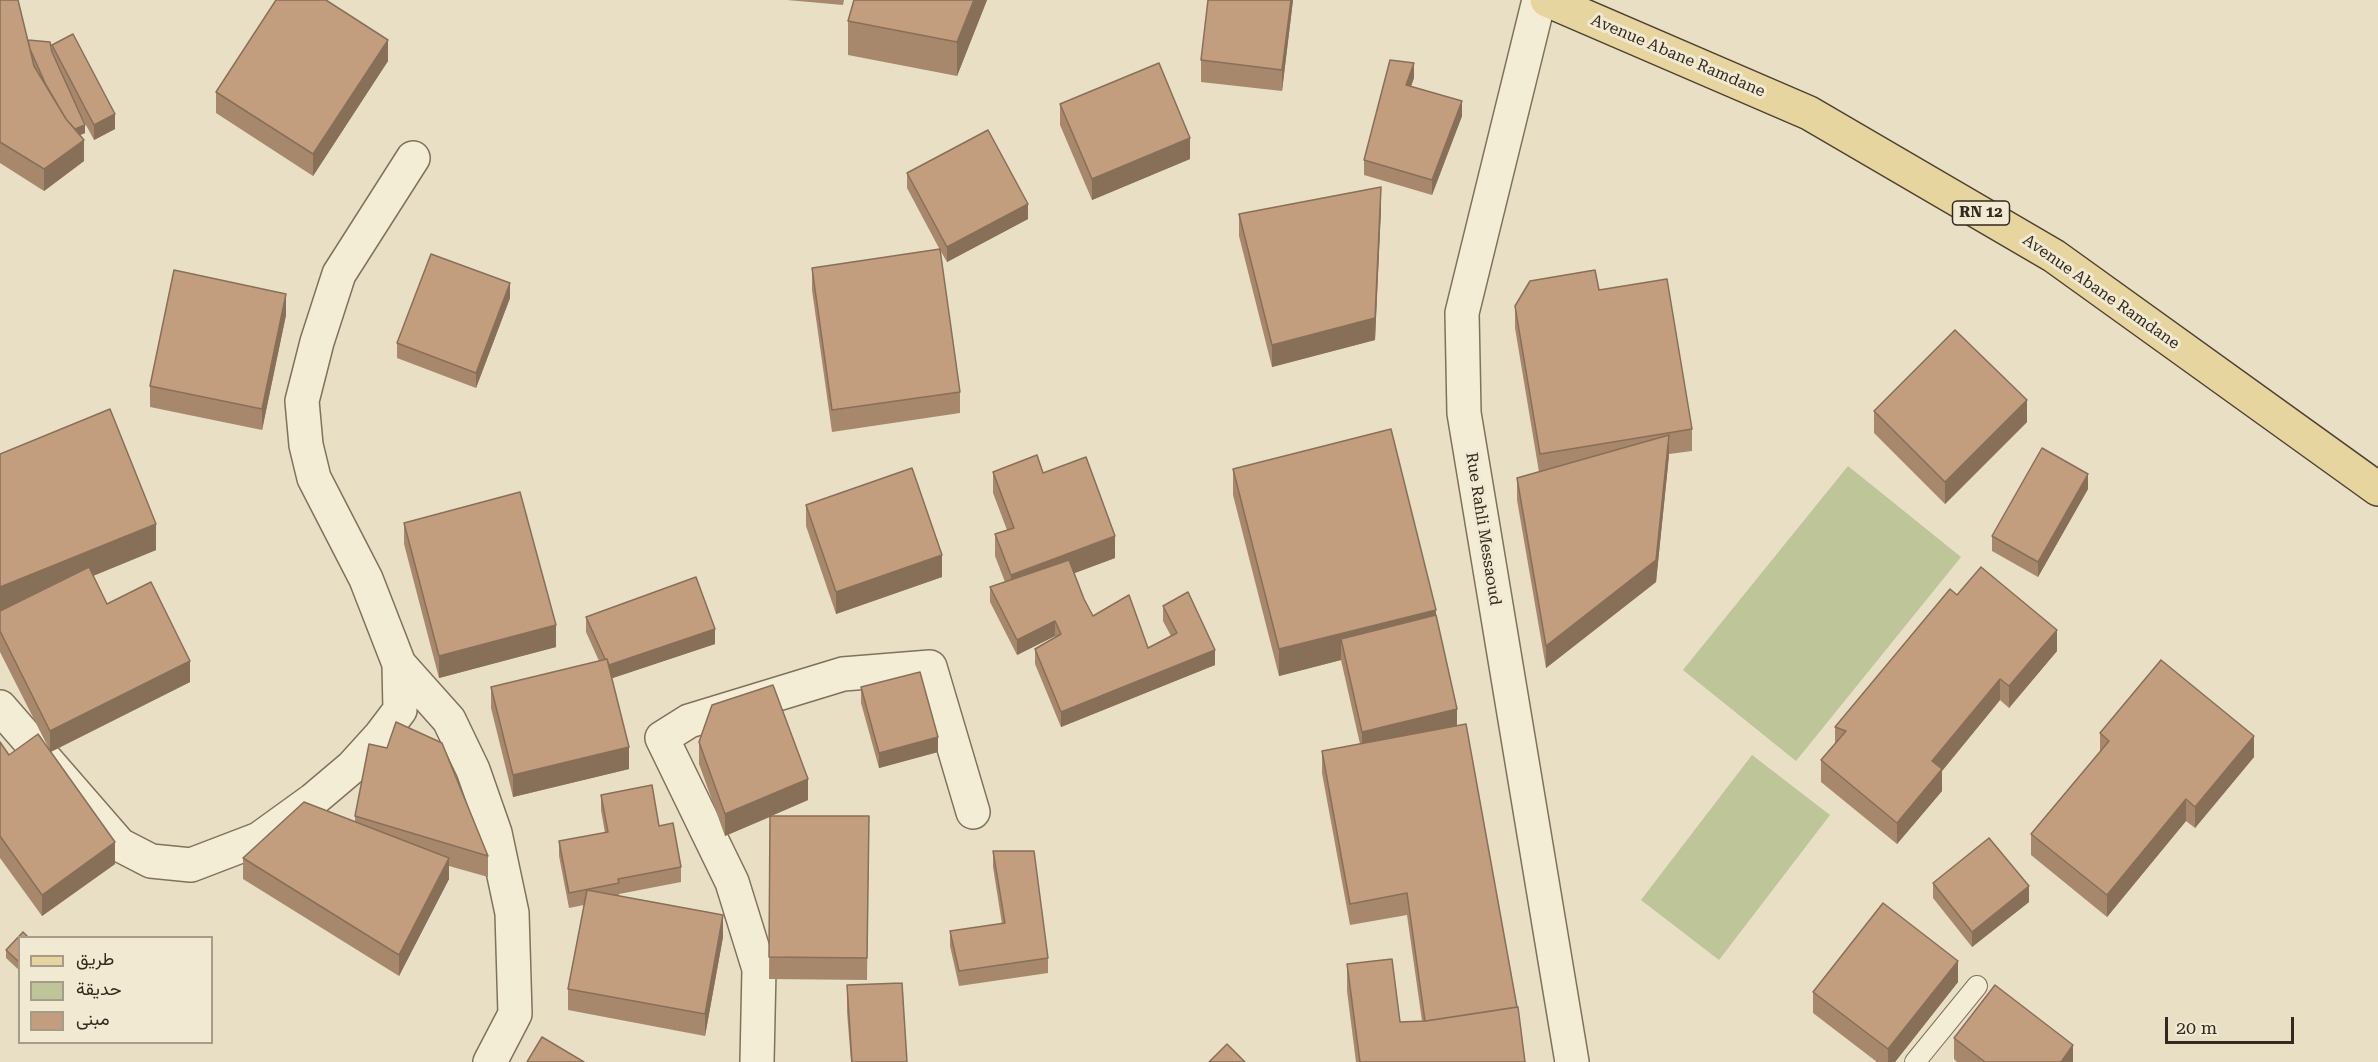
<!DOCTYPE html>
<meta charset="utf-8">
<style>
body{margin:0}
#map{position:relative;width:2378px;height:1062px;overflow:hidden;background:#e8dfc4;font-family:"Roboto Serif",Vazirmatn,serif}
canvas{display:block}
.legend{position:absolute;left:18px;top:936px;width:195px;height:108px;box-sizing:border-box;background:#f1e9d2;border:2px solid #a59c8a;margin:0;padding:8px 10px;list-style:none;font-size:18px;color:#32291f}
.legend li{display:flex;align-items:center;gap:12px;height:30px}
.legend b{width:30px;border:2px solid #a59c8a}
.scale{position:absolute;left:2165px;top:1017px;width:129px;height:27px;box-sizing:border-box;border:3px solid #32291f;border-top:0;padding-left:8px;font-size:18px;line-height:21px;white-space:nowrap;color:#32291f;-webkit-text-stroke:4px #f1e9d2;paint-order:stroke}
</style>
<div id="map">
<canvas width="2378" height="1062"></canvas>
<ul class="legend">
<li><b style="height:8px;background:#e7d5a0"></b>طريق</li>
<li><b style="height:16px;background:#bdc599"></b>حديقة</li>
<li><b style="height:16px;background:#c29e7e"></b>مبنى</li>
</ul>
<div class="scale">20 m</div>
</div>
<script>
const ctx = document.querySelector('canvas').getContext('2d');
ctx.lineJoin = 'round';
function paint(path, color) {
  ctx.fillStyle = color;
  ctx.fill(path, 'evenodd');
}
function toPath(rows) {
  const path = new Path2D();
  for (const r of rows) {
    path.moveTo(r[0], r[1]);
    for (let i = 2; i < r.length; i += 2) path.lineTo(r[i], r[i + 1]);
  }
  return path;
}
function strokePath(path, color, width, dash) {
  ctx.strokeStyle = color;
  ctx.lineWidth = width;
  ctx.lineCap = dash ? 'butt' : 'round';
  ctx.setLineDash(dash || []);
  ctx.stroke(path);
}
function write(font, color, halo, rows, align = 'center') {
  ctx.font = font + ' "Roboto Serif",serif';
  ctx.lineWidth = 6;
  ctx.setLineDash([]);
  ctx.textBaseline = 'middle';
  ctx.strokeStyle = halo;
  ctx.fillStyle = color;
  for (const [text, x, y, turn = 0] of rows) {
    ctx.save();
    ctx.translate(x, y);
    ctx.rotate((+turn || 0) * Math.PI / 180);
    ctx.textAlign = isNaN(turn) ? turn : align;
    if (halo) ctx.strokeText(text, 0, 0);
    ctx.fillText(text, 0, 0);
    ctx.restore();
  }
}
paint(toPath([
 [1848,466,1961,557,1796,761,1683,670],
 [1752,755,1830,815,1719,960,1641,900]
]), '#bdc599');
const service = toPath([
 [1915,1062,1977,986]
]);
const minor = toPath([
 [1539,0,1462,313,1464,413,1572,1062],
 [399,664,449,720,473,770,495,833,512,913,515,1014,490,1062],
 [0,707,120,845,151,861,191,865,259,839,313,800,352,767,381,735,400,710,399,664,366,579,314,478,306,445,302,401,317,342,339,274,413,158],
 [757,1062,759,969,732,882,662,738,689,721,843,674,930,667,973,812]
]);
const primary = toPath([
 [1547,0,1809,113,2054,256,2378,489]
]);
strokePath(service, '#80715c', 22);
strokePath(minor, '#80715c', 36);
strokePath(primary, '#4f4030', 36);
strokePath(service, '#f4edd6', 20);
strokePath(minor, '#f4edd6', 33);
strokePath(primary, '#e7d5a0', 33);
paint(toPath([
 [0,0,28,40,52,52,52,45,115,129,94,140,79,112,85,133,80,135,84,161,44,191,0,163],
 [787,0,844,0,843,5],
 [854,0,987,0,957,76,848,55,848,21],
 [1293,0,1282,91,1201,82,1201,60],
 [388,61,313,176,216,113,216,92],
 [1414,78,1411,86,1462,116,1432,195,1364,175,1364,160],
 [1060,104,1190,159,1092,200,1060,125],
 [907,173,1028,219,947,262,940,250,960,392,960,413,832,432,812,290,812,268,940,250,907,188],
 [1381,209,1375,340,1272,367,1239,236,1239,214],
 [1599,290,1692,429,1692,451,1669,454,1656,582,1546,668,1517,500,1517,478,1539,472,1515,328,1515,306],
 [510,298,476,388,397,358,397,343],
 [286,315,262,430,150,407,150,386],
 [1874,411,2027,422,1945,504,1874,433],
 [0,454,156,550,93,576,107,604,190,682,51,752,115,864,42,916,0,858,0,742,9,755,49,749,0,652],
 [1233,469,1436,615,1457,726,1525,1062,1356,1062,1347,991,1347,964,1400,1022,1422,1021,1407,915,1350,925,1322,773,1322,751,1360,744,1341,660,1279,676,1233,495],
 [993,472,1043,473,1115,558,1074,573,1084,599,1093,616,1148,648,1171,636,1163,621,1163,606,1215,665,1061,727,1035,664,1035,649,1055,637,1055,636,1017,655,990,602,990,587,1005,582,995,556,995,534,1007,530,993,493],
 [2088,489,2038,577,1992,551,1992,536],
 [806,505,942,577,836,614,806,526],
 [404,523,556,647,439,678,404,544],
 [1957,595,2057,651,2009,708,2000,700,1942,771,1942,791,1897,844,1821,782,1821,760,1835,744,1835,727],
 [586,617,715,644,612,678,629,769,513,797,491,708,491,687,599,661,586,632],
 [861,687,938,752,879,768,861,703],
 [2100,733,2254,757,2195,828,2186,821,2107,917,2031,855,2031,834,2100,752],
 [699,742,808,800,771,816,869,816,867,980,769,979,770,817,725,836,699,764],
 [601,795,659,826,681,867,681,882,619,894,619,896,723,937,705,1036,568,1010,568,989,584,905,569,908,559,856,559,841,605,833,601,810],
 [355,816,488,856,488,877,449,866,449,879,399,976,243,879,243,858,355,821],
 [993,851,1048,958,1048,973,959,986,950,946,950,931,1002,924,993,867],
 [1933,883,2029,902,1972,947,1933,898],
 [20,938,20,971,6,958,6,950],
 [1958,982,1895,1062,1877,1062,1813,1013,1813,992],
 [847,985,907,1062,851,1062,847,1012],
 [1954,1038,2073,1062,1957,1062,1954,1059]
]), '#a7886c');
paint(toPath([
 [974,0,987,0,957,76,957,42],
 [1291,0,1293,0,1282,91,1282,70],
 [388,40,388,61,313,176,313,154],
 [1414,63,1414,78,1406,100,1406,85],
 [1462,101,1462,116,1432,195,1432,180],
 [115,114,115,129,94,140,94,125],
 [85,125,85,133,66,141,66,133],
 [1190,138,1190,159,1092,200,1092,179],
 [84,140,84,161,44,191,44,169],
 [1381,187,1381,209,1375,340,1272,367,1272,345],
 [1028,204,1028,219,947,262,947,247],
 [510,283,510,298,476,388,476,373],
 [286,294,286,315,262,430,262,409],
 [2027,400,2027,422,1945,504,1945,482],
 [1669,435,1669,456,1656,582,1546,668,1546,646],
 [2088,474,2088,489,2038,577,2038,562],
 [156,524,156,550,0,614,0,587],
 [1115,536,1115,558,1011,597,1011,575],
 [942,555,942,577,836,614,836,592],
 [1436,610,1436,636,1341,639,1341,660,1279,676,1279,649],
 [1055,621,1055,636,1017,655,1017,640],
 [556,625,556,647,439,678,439,656],
 [715,629,715,644,607,680,607,665],
 [2057,630,2057,651,2009,708,2009,686],
 [1215,650,1215,665,1061,727,1061,712],
 [190,661,190,682,50,752,50,731],
 [2000,679,2000,700,1942,771,1942,791,1897,844,1897,823,1932,761],
 [1457,709,1457,731,1362,753,1362,732],
 [2254,736,2254,757,2195,828,2195,807],
 [938,737,938,752,879,768,879,753],
 [629,747,629,769,513,797,513,775],
 [808,779,808,800,725,836,725,814],
 [2186,799,2186,821,2107,917,2107,895],
 [115,842,115,864,42,916,42,895],
 [449,858,449,879,399,976,399,955],
 [2029,886,2029,902,1972,947,1972,932],
 [723,915,723,937,705,1036,705,1014],
 [1958,961,1958,982,1895,1062,1888,1062,1888,1049],
 [2073,1045,2073,1062,2061,1062]
]), '#886f58');
const building = toPath([
 [0,0,18,0,34,66,66,119,84,140,44,169,0,142,0,0],
 [276,0,326,0,388,40,313,154,216,92,276,0],
 [854,0,974,0,957,42,848,21,854,0],
 [1208,0,1291,0,1282,70,1201,60,1208,0],
 [73,34,115,114,94,125,52,45,73,34],
 [28,40,50,42,52,52,85,125,75,129,66,119,46,85,30,49,28,40],
 [1390,60,1414,63,1406,85,1462,101,1432,180,1364,160,1390,60],
 [1159,63,1190,138,1092,179,1060,104,1159,63],
 [988,130,1028,204,947,247,907,173,988,130],
 [1381,187,1375,318,1272,345,1239,214,1381,187],
 [940,249,960,392,832,410,812,268,940,249],
 [431,254,510,283,476,373,397,343,431,254],
 [174,270,286,294,262,409,150,386,174,270],
 [1595,270,1599,290,1667,279,1692,429,1540,454,1515,306,1530,281,1595,270],
 [1955,330,2027,400,1945,482,1874,411,1955,330],
 [110,409,156,524,0,587,0,454,110,409],
 [1391,429,1436,610,1279,649,1233,469,1391,429],
 [1669,435,1656,560,1546,646,1517,478,1669,435],
 [2042,448,2088,474,2038,562,1992,536,2042,448],
 [1037,455,1043,473,1086,457,1115,536,1011,575,995,534,1014,528,993,472,1037,455],
 [912,468,942,555,836,592,806,505,912,468],
 [520,492,556,625,439,656,404,523,520,492],
 [1069,560,1084,599,1093,616,1129,595,1148,648,1177,633,1163,606,1188,592,1215,650,1061,712,1035,649,1061,634,1055,621,1017,640,990,587,1069,560],
 [89,567,107,604,151,582,190,661,50,731,0,631,0,611,89,567],
 [1981,567,2057,630,2009,686,2000,679,1932,761,1942,769,1897,823,1821,760,1846,731,1835,727,1950,589,1957,595,1981,567],
 [696,577,715,629,609,665,607,659,605,659,586,617,696,577],
 [1436,615,1457,709,1362,732,1341,639,1436,615],
 [607,659,629,747,513,775,491,687,607,659],
 [2161,660,2254,736,2195,807,2186,799,2107,895,2031,834,2109,741,2100,733,2161,660],
 [920,672,938,737,879,753,861,687,920,672],
 [773,685,808,779,725,814,699,742,712,705,773,685],
 [396,722,442,743,488,856,355,816,369,744,387,748,396,722],
 [1466,724,1517,1007,1425,1021,1407,893,1350,904,1322,751,1466,724],
 [38,734,115,842,42,895,0,836,0,742,9,755,38,734],
 [652,785,659,826,673,823,681,867,618,879,619,883,569,893,559,841,608,832,601,795,652,785],
 [304,802,449,858,399,955,243,858,304,802],
 [770,816,869,816,867,958,769,957,770,816],
 [1989,838,2029,886,1972,932,1933,883,1989,838],
 [993,851,1034,851,1048,958,959,971,950,931,1005,923,993,851],
 [587,890,723,915,705,1014,568,989,587,890],
 [1883,903,1958,961,1888,1049,1813,992,1883,903],
 [23,932,29,938,20,938,20,963,6,950,23,932],
 [1392,959,1400,1022,1426,1021,1518,1007,1525,1062,1360,1062,1347,964,1392,959],
 [902,983,907,1062,852,1062,847,985,902,983],
 [1995,985,2073,1045,2061,1062,1985,1062,1954,1038,1995,985],
 [542,1037,584,1062,527,1062,542,1037],
 [1227,1044,1245,1062,1209,1062,1227,1044]
]);
paint(building, '#c29e7e');
strokePath(building, '#886f58', 1.5);
for (const [x, y, w] of [
 [1981,213,57]
]) {
  const box = new Path2D();
  box.roundRect(x - w / 2, y - 12, w, 24, 4.5);
  ctx.fillStyle = '#f1e9d2';
  ctx.fill(box);
  strokePath(box, '#32291f', 1.5);
}
write('bold 15px', '#32291f', null, [
 ["RN 12",1981,213]
]);
write('16px', '#32291f', '#f1e9d2', [
 ["Avenue Abane Ramdane",1678,56,23],
 ["Avenue Abane Ramdane",2101,292,35],
 ["Rue Rahli Messaoud",1483,529,81]
]);
</script>
